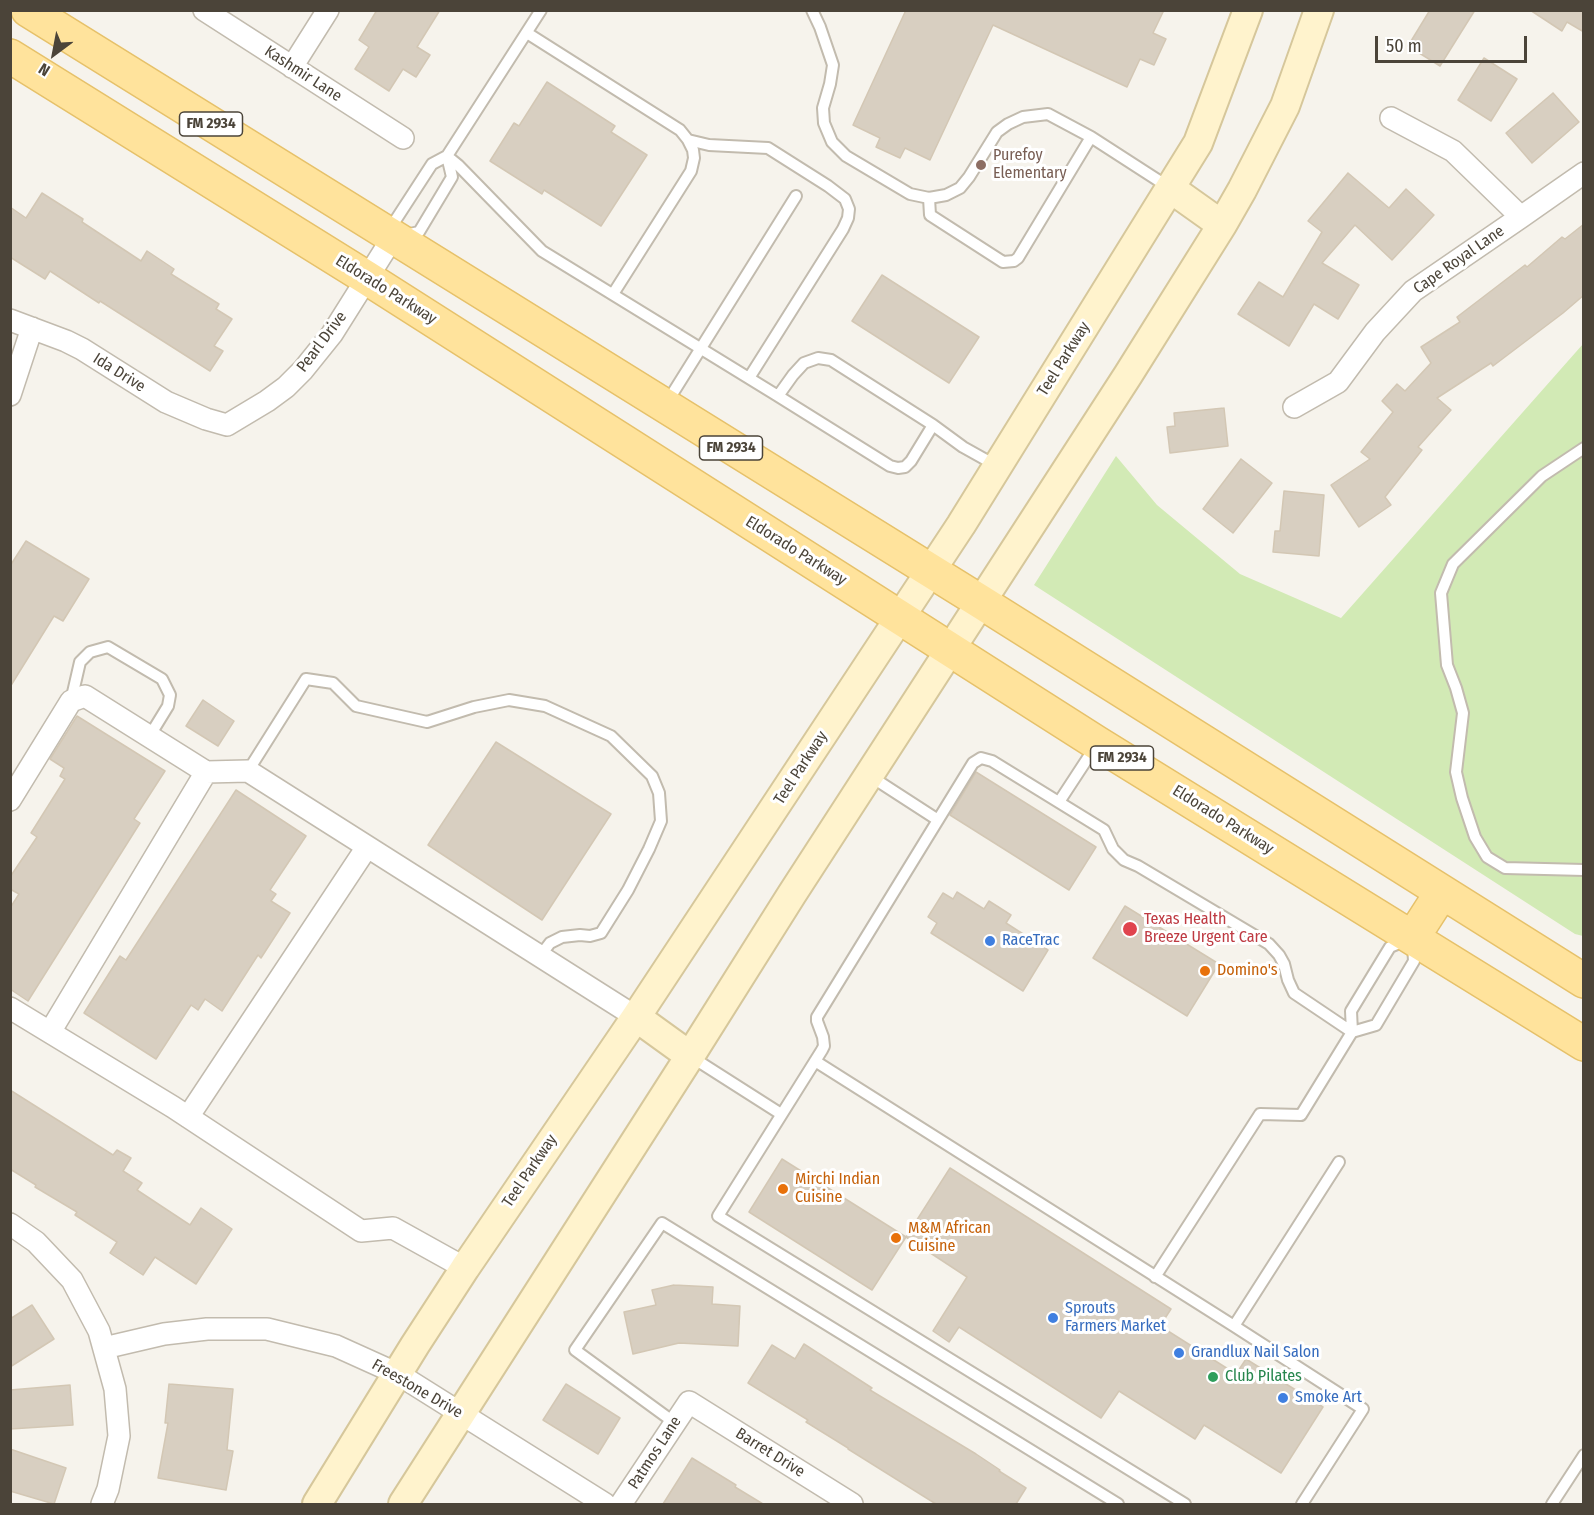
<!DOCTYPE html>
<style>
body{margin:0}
#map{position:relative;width:1594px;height:1515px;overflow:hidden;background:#f6f3ec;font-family:"Fira Sans Condensed",sans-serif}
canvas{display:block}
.frame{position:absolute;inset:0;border:12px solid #4b4439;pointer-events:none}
.north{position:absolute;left:24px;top:24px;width:60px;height:60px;-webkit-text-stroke:4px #fff;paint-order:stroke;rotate:212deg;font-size:16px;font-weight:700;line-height:24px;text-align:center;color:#4b4439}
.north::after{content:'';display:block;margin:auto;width:21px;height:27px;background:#4b4439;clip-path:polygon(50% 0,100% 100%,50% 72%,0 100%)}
.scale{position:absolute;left:1375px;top:36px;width:152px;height:27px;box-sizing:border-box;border:3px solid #4b4439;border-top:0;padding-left:8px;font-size:18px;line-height:21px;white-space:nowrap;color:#4b4439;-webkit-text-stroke:4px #fff;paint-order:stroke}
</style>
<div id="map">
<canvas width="1594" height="1515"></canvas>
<div class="frame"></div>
<div class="north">N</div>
<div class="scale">50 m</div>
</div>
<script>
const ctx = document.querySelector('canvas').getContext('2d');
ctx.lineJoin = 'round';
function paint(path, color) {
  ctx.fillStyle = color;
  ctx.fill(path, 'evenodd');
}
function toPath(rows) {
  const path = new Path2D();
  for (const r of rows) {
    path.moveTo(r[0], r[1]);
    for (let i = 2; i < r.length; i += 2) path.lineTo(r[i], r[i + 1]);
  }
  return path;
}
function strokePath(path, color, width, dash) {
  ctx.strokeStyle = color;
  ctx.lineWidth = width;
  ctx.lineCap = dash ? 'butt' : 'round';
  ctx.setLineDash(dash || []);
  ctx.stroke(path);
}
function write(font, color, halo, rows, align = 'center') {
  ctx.font = font + ' "Fira Sans Condensed",sans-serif';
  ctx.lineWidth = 6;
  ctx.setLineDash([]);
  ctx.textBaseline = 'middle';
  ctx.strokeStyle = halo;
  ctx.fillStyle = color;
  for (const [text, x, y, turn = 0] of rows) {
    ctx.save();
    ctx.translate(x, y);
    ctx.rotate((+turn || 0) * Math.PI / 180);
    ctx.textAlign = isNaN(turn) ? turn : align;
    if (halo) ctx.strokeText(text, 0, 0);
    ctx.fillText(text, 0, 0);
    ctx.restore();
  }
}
paint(toPath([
 [1583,344,1583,936,1575,934,1034,585,1116,456,1157,505,1240,574,1341,618]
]), '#d2eab5');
const building = toPath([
 [377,10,440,10,417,47,430,55,416,77,403,69,389,91,355,69,369,47,359,40,377,10],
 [906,10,1164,10,1153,33,1166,39,1154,65,1140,59,1127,87,993,25,930,160,905,148,900,158,876,147,880,138,853,125,906,10],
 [1430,10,1475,10,1440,66,1408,46,1430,10],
 [1530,10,1584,10,1584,32,1567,22,1562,31,1530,10],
 [1484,58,1517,79,1491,121,1458,100,1484,58],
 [547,82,615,126,611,132,647,155,601,226,544,190,542,194,490,161,514,123,519,126,547,82],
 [1553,93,1579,122,1532,163,1506,133,1553,93],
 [1348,173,1389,208,1406,189,1434,215,1392,260,1355,225,1322,263,1359,285,1338,319,1314,304,1289,346,1238,314,1259,282,1283,297,1322,232,1308,221,1348,173],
 [42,193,83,219,82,222,141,261,147,251,174,269,171,274,219,304,216,309,232,319,214,346,223,351,210,371,100,301,99,303,50,271,45,279,10,257,10,207,26,218,42,193],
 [1584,224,1584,295,1563,313,1493,366,1491,363,1437,398,1451,410,1418,447,1422,450,1385,497,1391,505,1359,527,1331,485,1370,459,1361,452,1393,412,1382,401,1397,384,1405,391,1431,363,1421,347,1460,322,1457,317,1525,265,1527,267,1562,237,1565,239,1584,224],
 [882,275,979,337,949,383,852,321,882,275],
 [1224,408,1228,446,1170,453,1167,427,1175,426,1174,413,1224,408],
 [1241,459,1272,483,1233,533,1203,509,1241,459],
 [1284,491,1324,495,1319,556,1273,552,1275,531,1280,531,1284,491],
 [26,541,89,579,63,621,54,616,10,687,10,566,26,541],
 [203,700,234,721,218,746,186,726,203,700],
 [77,716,165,771,134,819,140,823,28,1001,10,989,10,908,19,894,10,889,10,877,37,837,31,833,65,779,60,776,64,768,50,759,77,716],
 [496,742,611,814,542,920,428,845,496,742],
 [976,772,1096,847,1069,890,950,815,976,772],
 [236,790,306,836,270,890,276,894,271,901,290,913,261,958,258,955,222,1011,205,999,198,1010,191,1005,156,1059,84,1013,120,956,126,960,236,790],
 [957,892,984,909,989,901,1011,915,1006,923,1048,950,1023,991,931,933,937,923,928,917,943,893,953,899,957,892],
 [1125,906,1219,964,1187,1016,1093,958,1125,906],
 [10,1090,113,1155,117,1150,131,1158,123,1171,142,1183,137,1190,190,1225,201,1208,232,1229,196,1284,155,1257,143,1275,110,1253,117,1242,75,1215,77,1212,35,1187,36,1185,10,1169,10,1090],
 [782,1159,906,1237,872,1290,749,1212,782,1159],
 [950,1168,1171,1309,1160,1326,1236,1374,1246,1359,1323,1407,1281,1473,1204,1425,1195,1439,1119,1391,1101,1418,959,1327,949,1342,933,1331,967,1277,906,1237,950,1168],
 [674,1285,713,1287,712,1304,740,1306,738,1346,679,1343,633,1354,624,1312,656,1305,652,1290,674,1285],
 [32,1305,54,1339,10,1367,10,1319,32,1305],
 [804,1344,872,1388,870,1390,976,1454,1000,1470,999,1471,1026,1488,1016,1504,936,1504,848,1449,848,1448,806,1422,808,1420,748,1383,772,1345,795,1359,804,1344],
 [169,1384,233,1389,227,1450,233,1451,226,1490,158,1478,168,1423,165,1423,169,1384],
 [566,1384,620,1418,598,1454,543,1420,566,1384],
 [70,1385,73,1425,10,1429,10,1390,70,1385],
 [10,1449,66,1468,54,1504,10,1491,10,1449],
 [692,1458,736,1485,735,1487,763,1504,663,1504,692,1458]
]);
paint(building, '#d8cfc1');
strokePath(building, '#d3c7b4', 1.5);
const lane = toPath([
 [812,10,820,27,833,65,830,84,823,108,824,123,832,142,846,156,910,194,929,198,946,195,960,188,969,177,997,132,1008,124,1023,117,1048,114,1091,137,1170,188],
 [527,33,680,130,688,140,693,150,694,158,691,171,613,294],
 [688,140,709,145,768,148,828,186,845,199,849,209,848,218,843,229,749,378],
 [447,156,458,165,542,251,778,396,793,375,804,363,818,358,831,360,933,425,963,447,997,466],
 [929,198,930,215,1003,262,1014,261,1018,258,1091,137],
 [394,233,395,221,432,164,447,156,541,10],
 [405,235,419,232,452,177,447,156],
 [778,396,890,466,898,468,905,467,911,461,933,425],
 [666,404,796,196],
 [1584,448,1542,476,1453,564,1441,593,1447,665,1456,688,1463,713,1456,772,1462,798,1475,837,1487,857,1505,868,1584,870],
 [71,701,80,662,90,652,108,647,162,679,170,695,168,706,149,737],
 [248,771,306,679,333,683,356,706,427,722,474,707,509,700,545,706,611,736,652,776,659,793,661,821,649,849,628,890,601,933,590,936,580,935,562,937,550,943,540,956],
 [870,776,938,820],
 [1059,802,1095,747],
 [1352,1032,1376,1025,1414,961,1413,946],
 [690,1056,781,1114],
 [815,1061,1234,1326,1363,1409,1302,1504],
 [1155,1277,1260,1114,1301,1115,1352,1032,1351,1011,1390,947,1407,940],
 [1234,1326,1339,1162],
 [675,1423,575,1350,662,1223,1118,1504],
 [1185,1504,718,1216,822,1050,824,1046,823,1037,817,1021,817,1017,973,763,981,758,992,761,1104,830,1113,849,1124,860,1138,866,1269,944,1279,955,1284,964,1288,980,1294,993,1352,1032],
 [1552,1504,1584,1455]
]);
const street = toPath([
 [204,10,403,138],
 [292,67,328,10],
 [1391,118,1453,151,1521,217],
 [10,320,66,341,82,349,166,402,206,419,227,425,267,401,286,387,303,370,332,334,393,237],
 [10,395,32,328],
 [1294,407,1338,382,1375,332,1413,291,1521,217,1584,173],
 [10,800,71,701,85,696,206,772,248,771,636,1017],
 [10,1008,173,1107,361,1231,393,1228,465,1268],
 [50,1032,206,772],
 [188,1117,367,847],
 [10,1224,36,1242,72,1280,99,1331,115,1389,119,1436,108,1489,102,1504],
 [104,1348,164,1334,207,1329,267,1329,336,1346,398,1374,605,1504],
 [621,1504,689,1402,852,1504]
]);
const secondary = toPath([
 [1170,188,1222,225],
 [636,1017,690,1056],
 [317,1504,415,1345,465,1268,636,1017,961,525,1198,143,1248,10],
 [403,1504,690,1056,792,894,1128,375,1222,225,1242,190,1285,106,1319,10]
]);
const primary = toPath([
 [28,10,981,602,1584,981],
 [10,56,367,278,1097,743,1584,1044],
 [1413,937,1442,892]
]);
strokePath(lane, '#c2bbae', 14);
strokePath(street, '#c2bbae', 24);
strokePath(secondary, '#d6c79b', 32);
strokePath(primary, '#e6c16a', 36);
strokePath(lane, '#fff', 10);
strokePath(street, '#fff', 21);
strokePath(secondary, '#fff3cd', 28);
strokePath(primary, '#ffe39c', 33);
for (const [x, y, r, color] of [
 [981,165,6,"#8d6e63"],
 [1130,929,8,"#e0444e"],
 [990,941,6,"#3f7fe0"],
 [1205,971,6,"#e8710a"],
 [783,1189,6,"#e8710a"],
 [896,1238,6,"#e8710a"],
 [1053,1318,6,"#3f7fe0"],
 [1179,1353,6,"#3f7fe0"],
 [1213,1377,6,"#2e9e5b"],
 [1283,1398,6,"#3f7fe0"]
]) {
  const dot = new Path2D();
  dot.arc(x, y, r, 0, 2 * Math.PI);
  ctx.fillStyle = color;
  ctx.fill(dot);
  strokePath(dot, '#fff', 2);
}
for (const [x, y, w] of [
 [211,124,63],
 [731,448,63],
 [1122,758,63]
]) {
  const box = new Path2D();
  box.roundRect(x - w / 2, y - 12, w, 24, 4.5);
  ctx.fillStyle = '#fff';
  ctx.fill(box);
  strokePath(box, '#4b4439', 1.5);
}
write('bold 15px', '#4b4439', null, [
 ["FM 2934",211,124],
 ["FM 2934",731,448],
 ["FM 2934",1122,758]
]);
write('16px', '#4b4439', '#fff', [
 ["Kashmir Lane",303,74,33],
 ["Cape Royal Lane",1459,260,-35],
 ["Eldorado Parkway",386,290,32],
 ["Pearl Drive",322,342,-53],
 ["Teel Parkway",1064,359,-58],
 ["Ida Drive",119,373,32],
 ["Eldorado Parkway",796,551,32],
 ["Teel Parkway",801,768,-57],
 ["Eldorado Parkway",1223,820,32],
 ["Teel Parkway",530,1171,-56],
 ["Freestone Drive",417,1389,30],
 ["Patmos Lane",655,1453,-57],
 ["Barret Drive",770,1453,32]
]);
write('16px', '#785e54', '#fff', [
 ["Purefoy",993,156],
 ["Elementary",993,174]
], 'left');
write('16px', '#be3a42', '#fff', [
 ["Texas Health",1144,920],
 ["Breeze Urgent Care",1144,938]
], 'left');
write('16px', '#366cbe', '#fff', [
 ["RaceTrac",1002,941],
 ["Sprouts",1065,1309],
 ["Farmers Market",1065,1327],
 ["Grandlux Nail Salon",1191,1353],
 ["Smoke Art",1295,1398]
], 'left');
write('16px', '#c56008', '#fff', [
 ["Domino's",1217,971],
 ["Mirchi Indian",795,1180],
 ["Cuisine",795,1198],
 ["M&M African",908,1229],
 ["Cuisine",908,1247]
], 'left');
write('16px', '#27864d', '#fff', [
 ["Club Pilates",1225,1377]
], 'left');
</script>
